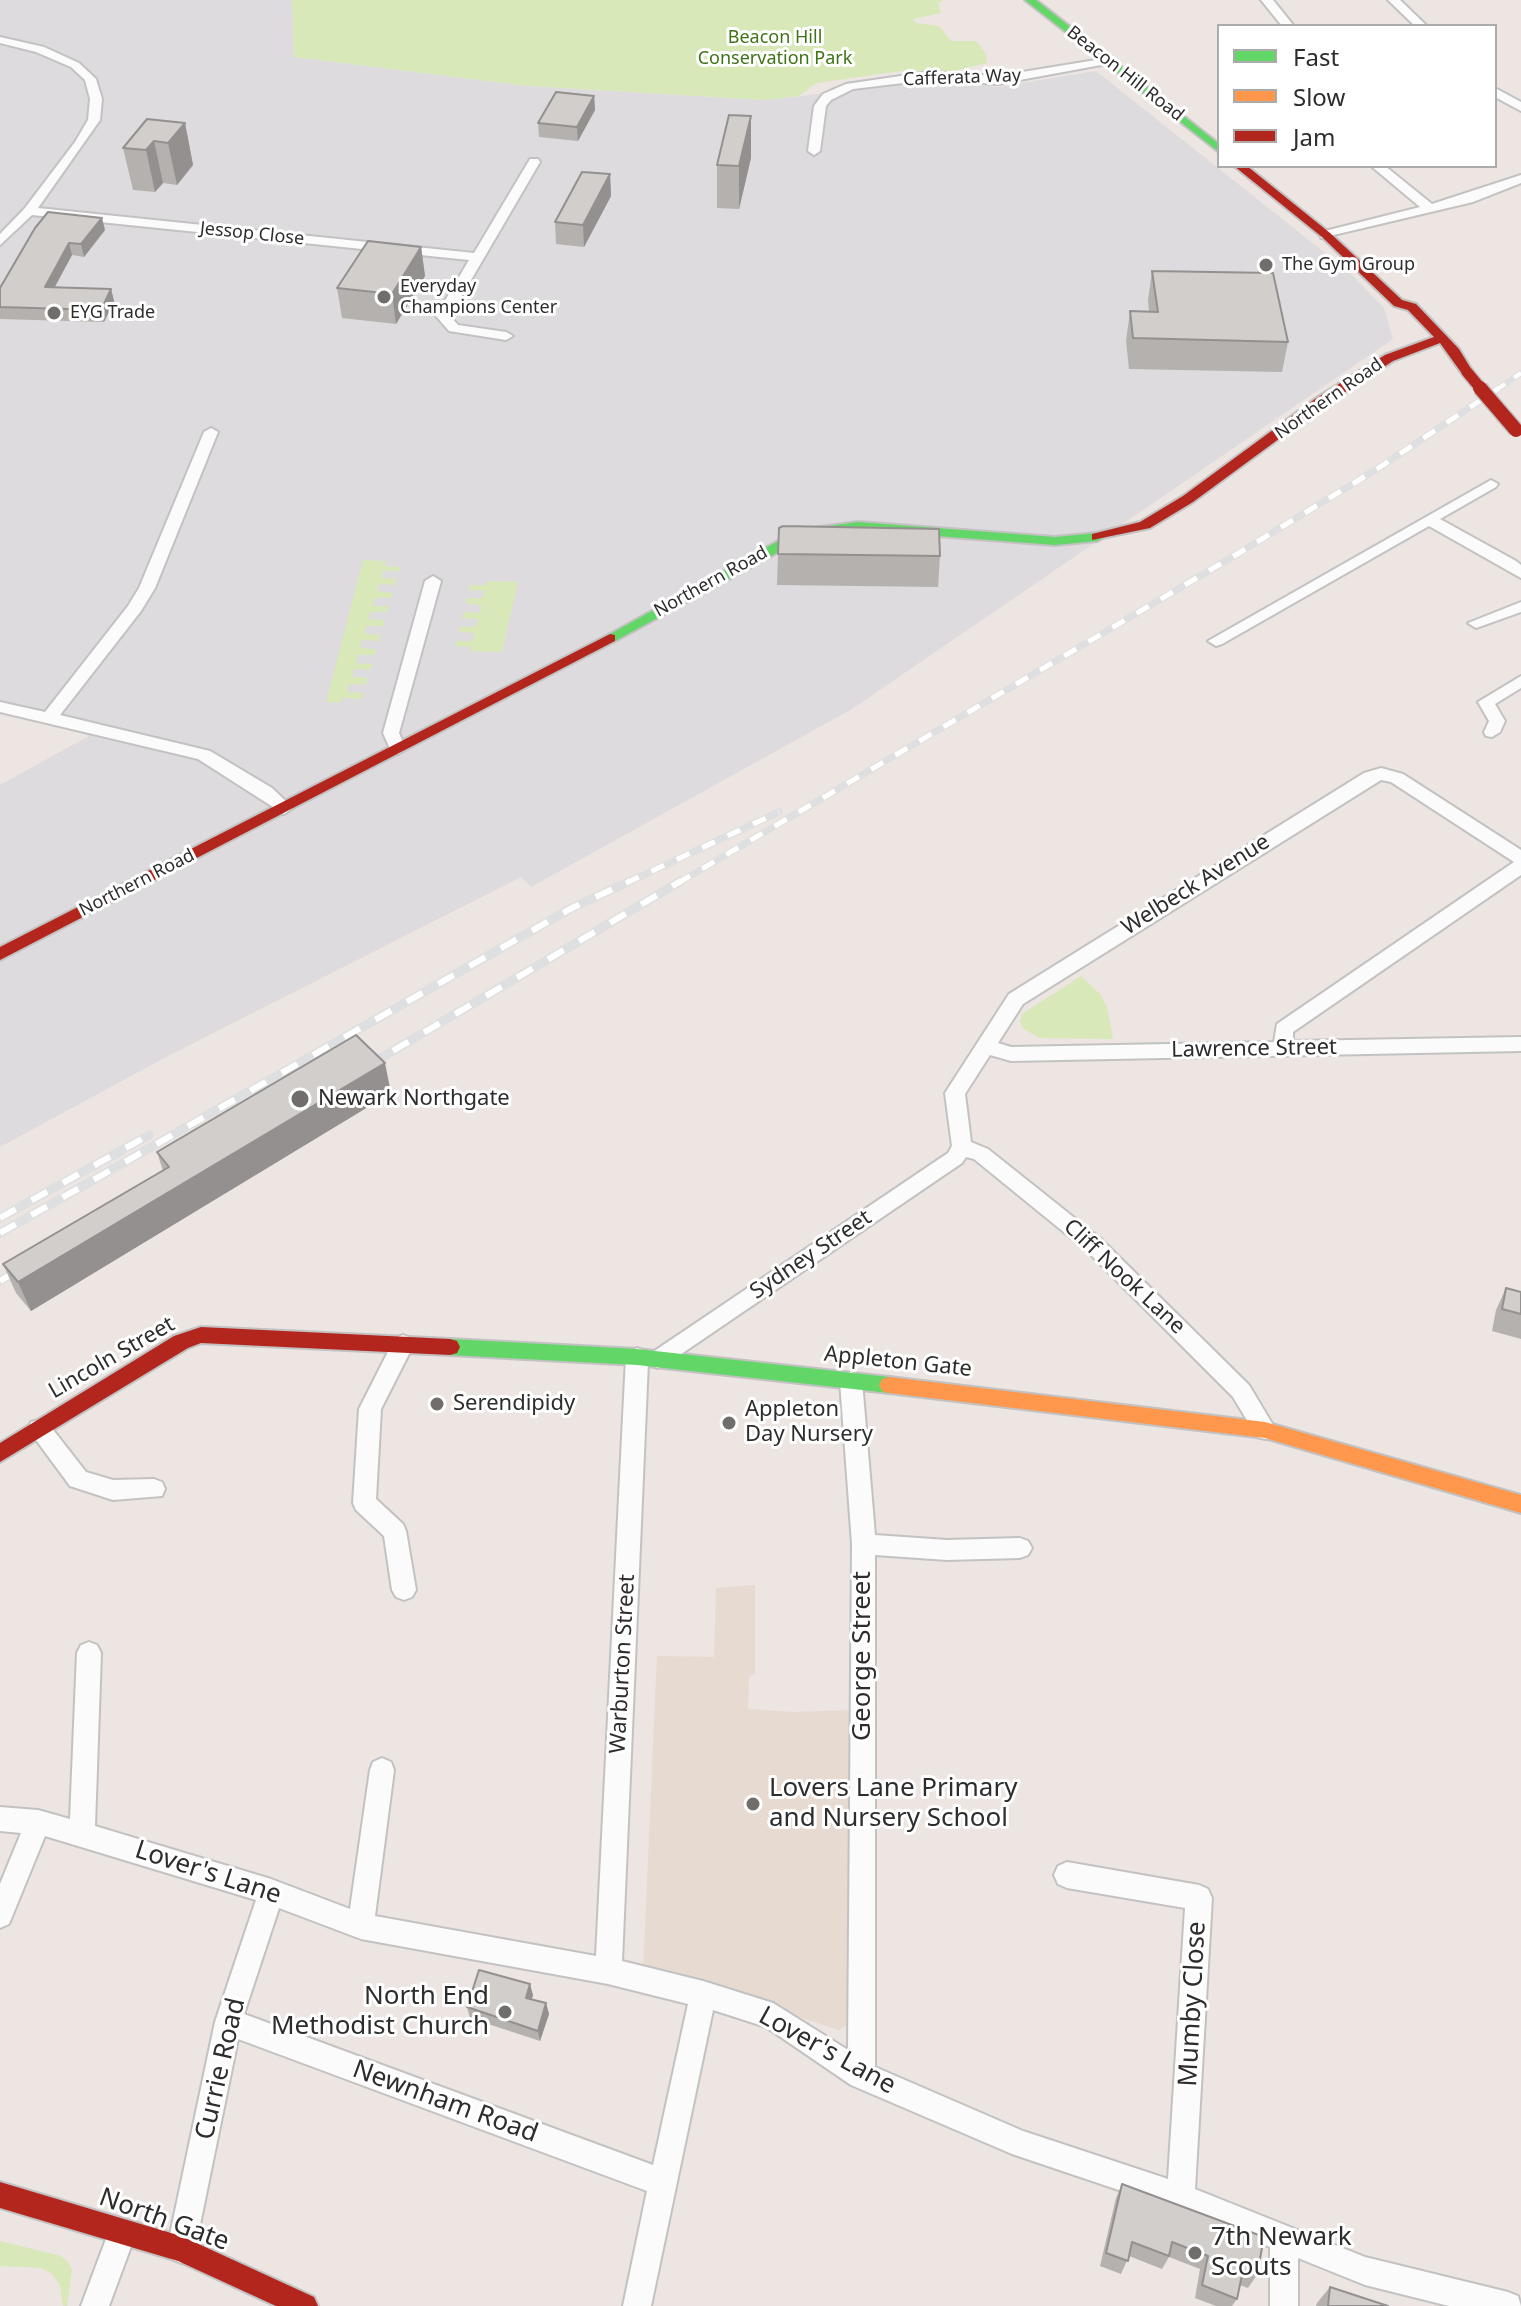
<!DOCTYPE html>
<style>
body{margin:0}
#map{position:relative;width:1521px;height:2306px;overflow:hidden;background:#ece5e2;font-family:"Noto Sans",sans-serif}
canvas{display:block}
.legend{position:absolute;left:1217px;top:24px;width:280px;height:144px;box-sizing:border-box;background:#fff;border:2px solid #ababab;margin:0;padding:10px 14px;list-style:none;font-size:24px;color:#2d2d2d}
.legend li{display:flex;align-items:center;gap:16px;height:40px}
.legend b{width:40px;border:2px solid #ababab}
</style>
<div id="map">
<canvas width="1521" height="2306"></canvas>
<ul class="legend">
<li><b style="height:10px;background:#63d668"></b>Fast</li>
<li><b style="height:10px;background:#ff974d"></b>Slow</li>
<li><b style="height:10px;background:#b3261e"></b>Jam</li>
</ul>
</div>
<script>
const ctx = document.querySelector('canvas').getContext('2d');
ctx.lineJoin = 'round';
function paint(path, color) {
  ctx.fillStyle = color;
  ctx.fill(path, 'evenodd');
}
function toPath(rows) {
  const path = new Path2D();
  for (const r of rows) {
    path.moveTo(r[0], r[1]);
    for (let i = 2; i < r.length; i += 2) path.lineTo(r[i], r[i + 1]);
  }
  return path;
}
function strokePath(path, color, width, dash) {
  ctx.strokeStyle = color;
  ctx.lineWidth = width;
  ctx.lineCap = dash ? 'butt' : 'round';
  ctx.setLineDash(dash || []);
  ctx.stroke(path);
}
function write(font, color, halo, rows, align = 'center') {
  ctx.font = font + ' "Noto Sans",sans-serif';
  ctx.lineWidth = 6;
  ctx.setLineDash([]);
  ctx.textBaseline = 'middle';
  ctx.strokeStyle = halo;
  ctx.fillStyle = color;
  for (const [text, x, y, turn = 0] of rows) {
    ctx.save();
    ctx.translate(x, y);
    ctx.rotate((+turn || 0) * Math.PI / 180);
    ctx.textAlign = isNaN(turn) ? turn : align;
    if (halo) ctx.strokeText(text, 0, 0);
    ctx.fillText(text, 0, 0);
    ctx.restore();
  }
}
paint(toPath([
 [0,0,292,0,295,57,527,86,765,100,936,81,997,87,1096,71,1349,272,1384,308,1393,339,852,709,531,887,521,877,166,1057,0,1147,0,785,89,736,0,708]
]), '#dedbde');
paint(toPath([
 [755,1585,755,1674,749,1676,748,1709,792,1712,851,1710,865,2013,839,2030,758,2004,643,1973,657,1656,714,1657,716,1588]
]), '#e7dad0');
paint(toPath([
 [292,0,944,0,938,3,941,13,913,19,916,23,939,26,951,41,976,41,986,54,987,63,950,72,901,71,817,83,799,96,765,100,527,86,294,57],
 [363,560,386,561,385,566,400,567,399,571,383,571,381,578,396,579,395,585,379,584,377,591,393,593,391,598,375,598,373,606,389,606,387,612,371,612,368,619,385,620,383,626,367,626,364,633,380,635,379,641,362,640,360,648,376,649,375,655,358,655,356,663,372,664,370,670,354,669,352,677,368,678,366,685,350,684,348,688,347,692,364,693,362,699,342,698,341,703,326,702],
 [487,581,518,582,502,652,470,651,471,647,455,646,457,641,472,641,474,637,474,633,459,632,460,626,476,627,478,619,462,618,464,612,479,613,481,609,481,605,466,604,467,598,483,598,484,591,469,590,470,585,486,585],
 [1081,976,1101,995,1107,1007,1113,1039,1039,1038,1023,1028,1020,1022,1022,1014],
 [0,2241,61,2256,68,2262,72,2270,67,2306,63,2306,60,2285,51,2273,41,2268,0,2266]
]), '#d8e8b9');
const street = toPath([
 [1261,0,1273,0,1294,26,1282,26,1261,0],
 [1388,0,1400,0,1427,26,1415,26,1388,0],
 [0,37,44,47,79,63,96,79,102,99,100,120,38,208,474,253,530,159,538,159,540,162,450,316,458,325,506,332,513,336,506,340,449,331,436,316,469,260,32,215,0,245,0,234,25,208,75,142,88,120,90,99,85,80,71,67,36,52,0,43,0,37],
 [1108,58,1112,59,1112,63,998,84,928,80,853,89,831,100,826,106,820,151,814,155,808,151,814,106,823,94,846,84,928,72,998,76,1108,58],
 [1495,88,1521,102,1521,111,1495,97,1495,88],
 [1371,166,1385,166,1432,204,1521,175,1521,183,1473,202,1321,238,1321,232,1420,207,1371,166],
 [211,428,218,432,155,588,141,611,60,715,210,751,272,788,293,808,284,814,198,759,0,712,0,702,45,712,128,606,139,588,204,432,211,428],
 [1491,480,1498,484,1496,487,1440,519,1516,561,1521,565,1521,578,1429,526,1222,644,1216,646,1208,641,1491,480],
 [433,576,441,581,399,733,406,749,398,754,392,753,383,733,425,581,433,576],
 [1521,602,1521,612,1476,628,1468,623,1521,602],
 [1521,676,1521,688,1495,704,1505,721,1500,732,1492,737,1486,736,1484,732,1489,721,1478,702,1521,676],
 [1381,768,1403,774,1521,850,1521,875,1293,1032,1293,1041,1521,1037,1521,1051,1011,1061,990,1055,965,1094,971,1142,988,1149,1101,1239,1249,1385,1276,1430,1273,1437,1265,1439,1257,1437,1233,1397,1087,1251,974,1159,966,1157,962,1163,665,1365,657,1368,648,1362,622,1961,703,1981,773,2003,848,2050,852,1544,840,1381,843,1375,851,1372,859,1375,862,1381,875,1535,947,1540,1020,1538,1028,1541,1032,1548,1028,1555,1020,1558,947,1560,875,1555,875,2067,1023,2131,1168,2179,1185,1908,1067,1888,1058,1884,1054,1875,1058,1866,1067,1862,1199,1885,1208,1889,1212,1898,1195,2189,1365,2257,1508,2292,1518,2296,1521,2306,1449,2306,1365,2285,1298,2258,1298,2306,1270,2306,1270,2247,1181,2211,1012,2154,851,2085,766,2027,713,2010,651,2306,623,2306,647,2191,238,2039,195,2249,191,2259,181,2263,171,2259,167,2249,215,2022,256,1900,45,1836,9,1924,0,1928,0,1884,21,1833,0,1831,0,1807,38,1810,70,1819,77,1653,81,1645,89,1642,97,1645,101,1653,95,1826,271,1879,350,1909,370,1770,373,1762,382,1758,391,1762,394,1770,375,1916,596,1956,626,1357,629,1351,637,1348,645,1351,647,1356,948,1153,952,1146,945,1093,1009,994,1364,773,1381,768],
 [1381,780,1391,782,1514,862,1277,1024,1274,1042,1011,1047,998,1043,1023,1004,1381,780],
 [279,1908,361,1939,608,1984,688,2004,653,2165,244,2014,279,1908],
 [403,1335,411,1338,414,1344,381,1409,376,1499,403,1524,406,1531,416,1590,412,1597,404,1600,396,1597,392,1590,384,1536,356,1510,353,1503,359,1409,395,1338,403,1335],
 [39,1420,47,1422,86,1472,113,1480,154,1479,162,1482,165,1489,162,1496,113,1500,70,1486,28,1429,31,1422,39,1420],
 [122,2219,132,2223,136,2233,109,2306,81,2306,112,2223,122,2219]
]);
const fast = toPath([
 [1025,0,1036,0,1219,144,1219,152,1025,0],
 [858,522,1055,537,1097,533,1104,537,1097,541,1055,545,858,530,806,537,615,641,610,642,603,638,798,530,858,522],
 [450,1339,637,1349,889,1377,896,1379,899,1385,896,1391,889,1393,637,1365,450,1355,443,1353,440,1347,443,1341,450,1339]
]);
const slow = toPath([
 [889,1377,1265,1422,1521,1495,1521,1513,1265,1438,889,1393,882,1391,879,1385,882,1379,889,1377]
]);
const jam = toPath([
 [1234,166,1247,166,1330,233,1402,300,1416,304,1459,349,1473,372,1463,375,1440,343,1393,361,1325,405,1193,502,1150,528,1092,540,1092,534,1140,522,1183,496,1315,399,1385,355,1434,337,1408,310,1394,306,1322,237,1234,166],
 [610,634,615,635,615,641,0,960,0,947,610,634],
 [201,1327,450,1339,457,1341,460,1347,457,1353,450,1355,201,1343,188,1348,0,1462,0,1443,174,1336,201,1327],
 [0,2182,181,2236,314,2297,318,2306,276,2306,178,2261,0,2208,0,2182]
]);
strokePath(street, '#c3c2c2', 4);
strokePath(fast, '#c3c2c2', 4);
strokePath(slow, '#c3c2c2', 4);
strokePath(jam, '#c3c2c2', 4);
paint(street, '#fcfbfb');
paint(fast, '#63d668');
paint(slow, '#ff974d');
paint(jam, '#b3261e');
const railFar2 = toPath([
 [1496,390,1521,373]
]);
const railFar1 = toPath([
 [626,883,779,812],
 [678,883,1234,556,1377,469,1499,388]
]);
const rail = toPath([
 [362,1069,681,881],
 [0,1218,149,1135],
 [0,1233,570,909,630,881],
 [0,1281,27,1265]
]);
strokePath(railFar2, '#dedfe0', 6);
strokePath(railFar1, '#dedfe0', 7);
strokePath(rail, '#dedfe0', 9);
strokePath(railFar2, '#fff', 4, [11]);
strokePath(railFar1, '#fff', 5, [14]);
strokePath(rail, '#fff', 6, [18]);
const jamBridgeFar1 = toPath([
 [1467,372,1482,390]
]);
const jamBridge = toPath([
 [1480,388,1516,430]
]);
strokePath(jamBridgeFar1, '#c3c2c2', 14, []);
strokePath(jamBridge, '#c3c2c2', 17, []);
strokePath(jamBridgeFar1, '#b3261e', 11);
strokePath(jamBridge, '#b3261e', 14);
paint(toPath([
 [594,96,595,110,578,141,539,137,538,123],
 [185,123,193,165,177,185,163,183,155,192,133,190,123,148],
 [751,158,739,209,717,208,717,165],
 [610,174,611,196,584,247,556,244,555,222],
 [35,228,105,230,84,257,72,255,55,287,111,289,114,301,104,322,0,319,0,288],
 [421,247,425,276,396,324,342,318,337,288],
 [1152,271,1288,342,1282,372,1129,369,1126,341,1130,311,1149,312,1148,300],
 [778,554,940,556,938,587,777,585],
 [391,1093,31,1311,16,1293,3,1264,163,1171,157,1152],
 [1506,1288,1521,1292,1521,1339,1492,1331,1496,1310],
 [533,1995,531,2000,546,2003,549,2014,540,2041,470,2018,467,2007],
 [1122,2184,1257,2275,1248,2288,1240,2285,1237,2299,1232,2306,1216,2306,1195,2298,1200,2269,1169,2257,1162,2269,1129,2256,1121,2274,1100,2266,1116,2198],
 [1330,2287,1388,2306,1316,2306,1317,2303]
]), '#b5b1af');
paint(toPath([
 [594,96,595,110,578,141,577,127],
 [751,116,751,158,739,209,739,166],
 [185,123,193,165,177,185,168,143],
 [154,141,163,183,155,192,146,150],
 [610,174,611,196,584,247,583,225],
 [102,218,105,230,84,257,81,244],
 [69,243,72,255,48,299,45,287],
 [421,247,425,276,396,324,392,294],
 [111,289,114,301,104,322,101,310],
 [385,1063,391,1093,31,1311,18,1282],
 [530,1984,533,1995,529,2009,526,1998],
 [546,2003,549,2014,540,2041,538,2031]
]), '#93908f');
const building = toPath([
 [556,92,594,96,577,127,538,123,556,92],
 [729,115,751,116,739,166,717,165,729,115],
 [147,119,185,123,168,143,154,141,146,150,123,148,147,119],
 [582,172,610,174,583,225,555,222,582,172],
 [48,212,102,218,81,244,69,243,45,287,111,289,101,310,0,307,0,288,35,228,48,212],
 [368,241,421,247,392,294,337,288,368,241],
 [1152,271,1273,273,1288,342,1133,338,1130,311,1158,312,1152,271],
 [783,526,939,529,940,556,778,554,779,528,783,526],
 [356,1035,385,1063,18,1282,3,1264,169,1167,157,1152,356,1035],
 [1506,1288,1521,1292,1521,1314,1502,1309,1506,1288],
 [479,1970,530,1984,526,1998,546,2003,538,2031,467,2007,479,1970],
 [1122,2184,1264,2237,1257,2275,1243,2270,1237,2299,1202,2285,1208,2256,1172,2242,1169,2256,1132,2242,1128,2261,1106,2253,1122,2184],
 [1330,2287,1388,2306,1328,2306,1330,2287]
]);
paint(building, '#d2cecc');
strokePath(building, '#93908f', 2);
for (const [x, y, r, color] of [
 [1266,265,8,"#706d6c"],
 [384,297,8,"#706d6c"],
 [54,313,8,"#706d6c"],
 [300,1099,10,"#706d6c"],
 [437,1404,8,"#706d6c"],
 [729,1423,8,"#706d6c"],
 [753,1804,8,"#706d6c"],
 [505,2012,8,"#706d6c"],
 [1195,2253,8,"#706d6c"]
]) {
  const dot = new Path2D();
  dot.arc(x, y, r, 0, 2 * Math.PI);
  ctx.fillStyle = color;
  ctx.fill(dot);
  strokePath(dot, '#fff', 3);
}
write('18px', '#3f7315', '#fff', [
 ["Beacon Hill",775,38],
 ["Conservation Park",775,59]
]);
write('18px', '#2d2d2d', '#fff', [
 ["Beacon Hill Road",1125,74,38],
 ["Cafferata Way",962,78,-2],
 ["Jessop Close",252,234,6],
 ["Northern Road",1329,399,-35],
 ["Northern Road",711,582,-29],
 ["Northern Road",137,883,-27]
]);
write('18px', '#2d2d2d', '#fff', [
 ["The Gym Group",1282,265],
 ["Everyday",400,287],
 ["Champions Center",400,308],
 ["EYG Trade",70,313]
], 'left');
write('22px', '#2d2d2d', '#fff', [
 ["Welbeck Avenue",1196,885,-32],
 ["Lawrence Street",1254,1049,-1],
 ["Sydney Street",811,1255,-34],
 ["Cliff Nook Lane",1124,1277,43],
 ["Lincoln Street",112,1358,-30],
 ["Appleton Gate",898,1362,6],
 ["Warburton Street",623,1664,-87]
]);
write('22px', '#2d2d2d', '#fff', [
 ["Newark Northgate",318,1099],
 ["Serendipidy",453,1404],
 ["Appleton",745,1410],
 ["Day Nursery",745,1435]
], 'left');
write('26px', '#2d2d2d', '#fff', [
 ["George Street",863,1656,-90],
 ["Lover's Lane",208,1873,18],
 ["Mumby Close",1193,2004,-87],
 ["Lover's Lane",827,2051,29],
 ["Currie Road",221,2069,-77],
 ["Newnham Road",445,2102,20],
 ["North Gate",164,2220,20]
]);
write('26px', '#2d2d2d', '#fff', [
 ["Lovers Lane Primary",769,1789],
 ["and Nursery School",769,1819],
 ["North End",489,1997,"right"],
 ["Methodist Church",489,2027,"right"],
 ["7th Newark",1211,2238],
 ["Scouts",1211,2268]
], 'left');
</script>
